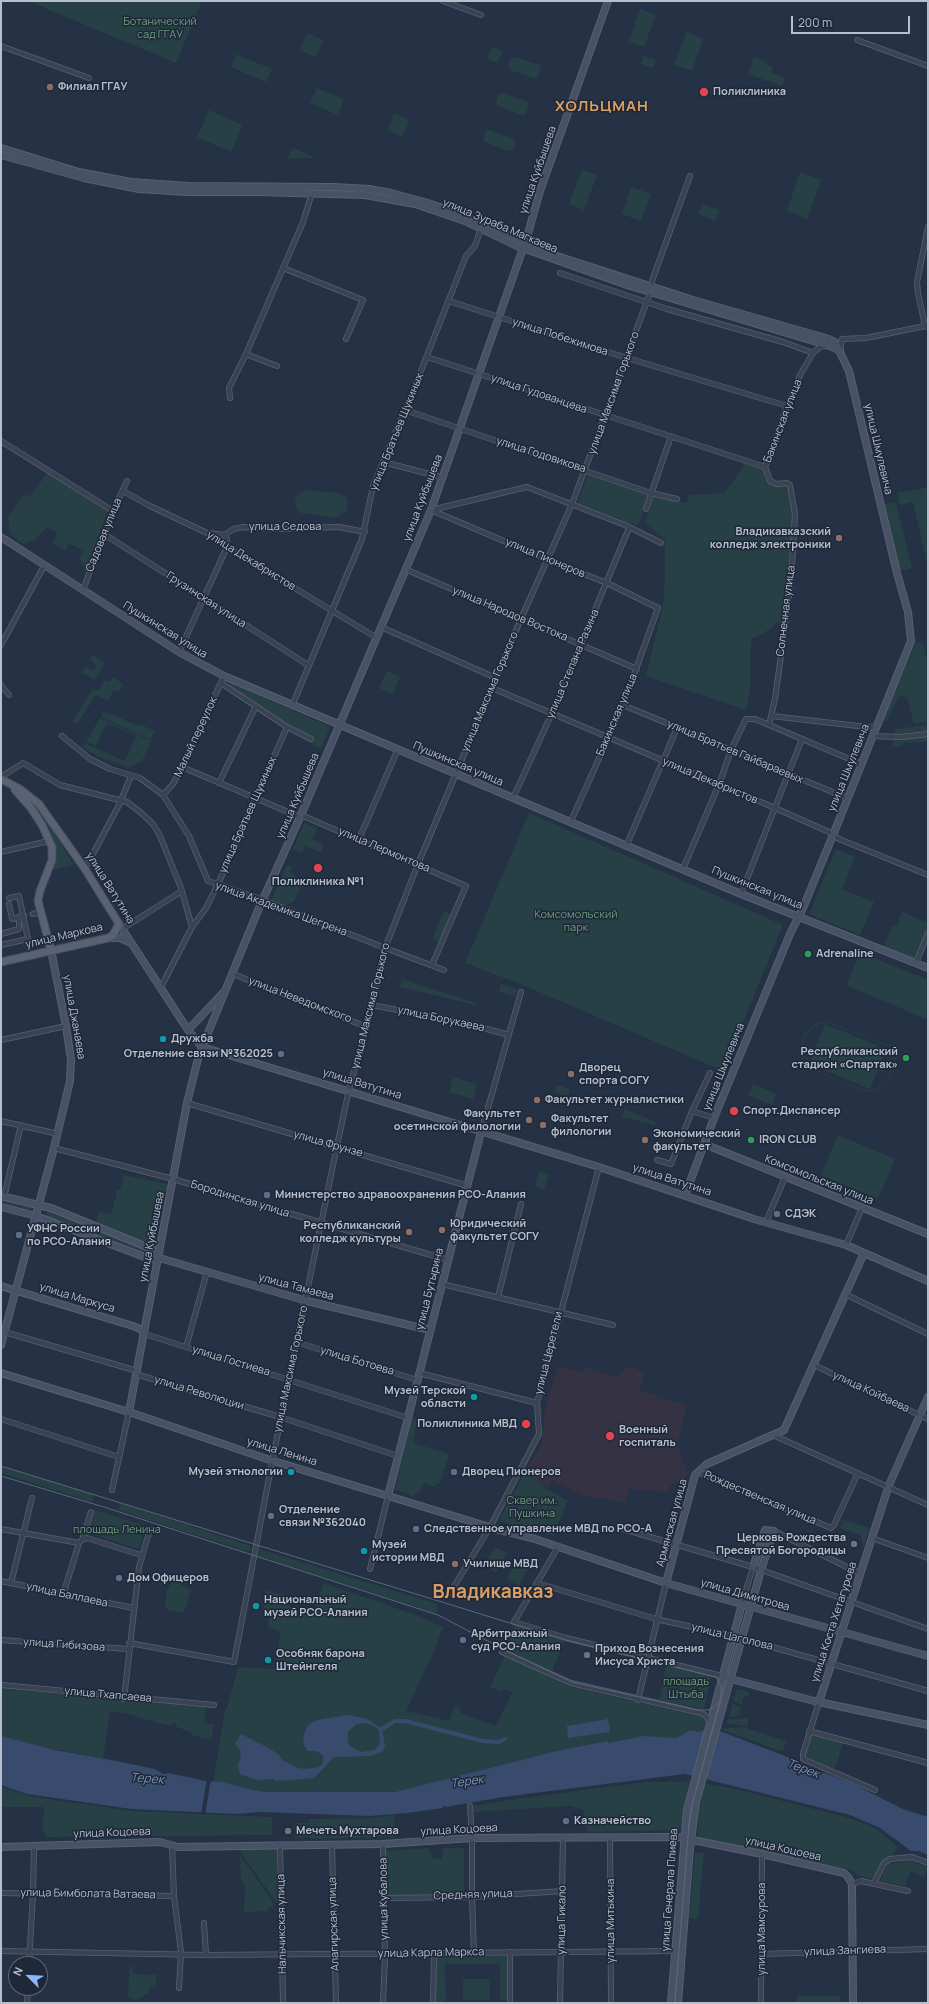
<!DOCTYPE html>
<meta charset="utf-8">
<style>
body{margin:0}
#map{position:relative;width:929px;height:2004px;overflow:hidden;background:#253144;font-family:Manrope,sans-serif}
canvas{display:block}
.frame{position:absolute;inset:0;border:2px solid #b7bfcd;pointer-events:none}
.north{position:absolute;left:8px;top:1956px;width:40px;height:40px;box-sizing:border-box;background:#1e2839;border:1px solid #5b6474;border-radius:50%;rotate:294deg;font-size:11px;font-weight:700;line-height:16px;text-align:center;color:#b7bfcd}
.north::after{content:'';display:block;margin:auto;width:14px;height:18px;background:#8bb3fe;clip-path:polygon(50% 0,100% 100%,50% 72%,0 100%)}
.scale{position:absolute;left:791px;top:16px;width:119px;height:18px;box-sizing:border-box;border:2px solid #b7bfcd;border-top:0;padding-left:5px;font-size:12px;line-height:14px;white-space:nowrap;color:#b7bfcd;-webkit-text-stroke:3px #1e2839;paint-order:stroke}
</style>
<div id="map">
<canvas width="929" height="2004"></canvas>
<div class="frame"></div>
<div class="north">N</div>
<div class="scale">200 m</div>
</div>
<script>
const ctx = document.querySelector('canvas').getContext('2d');
ctx.lineJoin = 'round';
function paint(path, color) {
  ctx.fillStyle = color;
  ctx.fill(path, 'evenodd');
}
function toPath(rows) {
  const path = new Path2D();
  for (const r of rows) {
    path.moveTo(r[0], r[1]);
    for (let i = 2; i < r.length; i += 2) path.lineTo(r[i], r[i + 1]);
  }
  return path;
}
function strokePath(path, color, width, dash) {
  ctx.strokeStyle = color;
  ctx.lineWidth = width;
  ctx.lineCap = dash ? 'butt' : 'round';
  ctx.setLineDash(dash || []);
  ctx.stroke(path);
}
function write(font, color, halo, rows, align = 'center') {
  ctx.font = font + ' Manrope,sans-serif';
  ctx.lineWidth = 3;
  ctx.setLineDash([]);
  ctx.textBaseline = 'middle';
  ctx.strokeStyle = halo;
  ctx.fillStyle = color;
  for (const [text, x, y, turn = 0] of rows) {
    ctx.save();
    ctx.translate(x, y);
    ctx.rotate((+turn || 0) * Math.PI / 180);
    ctx.textAlign = isNaN(turn) ? turn : align;
    if (halo) ctx.strokeText(text, 0, 0);
    ctx.fillText(text, 0, 0);
    ctx.restore();
  }
}
paint(toPath([
 [558,1366,584,1373,585,1367,618,1378,620,1372,630,1366,646,1373,639,1390,687,1406,677,1444,688,1474,682,1482,672,1484,667,1492,628,1489,627,1503,583,1495,552,1480,547,1489,525,1471,541,1446,546,1406]
]), '#353244');
paint(toPath([
 [28,1,202,1,176,63],
 [640,9,656,15,644,47,629,41],
 [687,31,703,39,692,71,674,65],
 [307,34,309,34,321,39,323,41,317,55,314,56,302,51,300,49],
 [491,47,503,51,498,63,487,59],
 [236,54,272,69,266,82,231,67],
 [643,56,656,60,653,68,641,64],
 [514,57,540,65,541,69,538,77,534,78,510,70,508,66,511,58],
 [754,57,765,61,766,64,773,67,771,73,785,78,782,86,748,74],
 [317,88,344,99,338,115,310,103],
 [504,93,528,102,529,104,526,114,522,115,498,106,496,102,499,94],
 [209,110,242,125,231,152,197,137],
 [395,114,407,119,409,122,402,137,387,130,393,118,392,116],
 [486,130,489,130,516,140,513,150,509,151,485,142,483,139],
 [293,148,316,158,287,158],
 [582,170,597,175,584,210,569,204],
 [800,172,821,180,807,219,787,211],
 [631,187,651,194,641,221,622,214],
 [702,204,719,210,715,221,698,214],
 [745,463,764,468,769,484,788,485,793,508,792,536,783,623,776,622,773,627,759,636,751,638,750,690,746,710,646,676,663,605,665,576,665,540,645,523,653,497,686,503,690,495,724,493,735,479],
 [48,472,108,511,85,572,80,558,83,551,69,543,66,551,53,543,57,533,47,527,34,540,23,544,10,534,8,516,24,495,30,496],
 [588,474,649,494,638,526,577,503],
 [928,487,928,564,927,564,913,502,900,505,897,493],
 [308,490,338,493,345,496,348,501,346,511,336,518,301,513,296,508,295,499,299,493],
 [896,502,912,568,900,571,884,504],
 [916,642,923,644,928,666,928,721,914,724,907,698,900,695,886,722,882,720],
 [93,655,105,663,94,680,82,673,86,667,93,671,97,665,90,660],
 [387,671,400,677,393,694,379,688],
 [113,677,123,684,119,692,114,690,108,701,96,695,77,724,72,722,93,688,98,691,105,680,109,682],
 [231,683,330,727,321,749,286,729,228,688],
 [104,711,137,725,139,724,155,731,151,740,101,717],
 [100,718,151,741,142,761,129,768,97,756,85,749,83,746,84,743,125,761,136,736,107,723,96,746,86,741],
 [928,725,928,741,903,743,898,748,893,745,895,729],
 [37,807,46,819,74,865,50,871,55,848,51,836,35,808],
 [529,813,783,925,723,1071,523,985,465,963],
 [304,823,317,828,312,839,324,845,321,853,305,846,302,853,293,849],
 [836,849,855,857,842,889,874,902,860,935,809,914],
 [286,866,292,866,290,872,303,882,294,901,284,906,271,901],
 [444,911,452,915,441,942,432,939],
 [902,912,928,923,928,929,916,959,884,946,892,926,896,927],
 [860,953,928,980,928,1020,846,985],
 [402,979,476,1003,476,1005,400,987],
 [501,984,517,989,515,997,499,992],
 [825,1021,886,1044,894,1054,895,1063,890,1079,877,1090,864,1091,838,1081,805,1065,800,1050,805,1033,813,1025],
 [826,1022,886,1045,893,1054,894,1063,889,1079,877,1089,864,1090,838,1080,805,1064,801,1050,806,1034,814,1026],
 [825,1024,886,1049,870,1089,809,1064],
 [453,1077,477,1084,473,1099,449,1092],
 [753,1084,776,1094,772,1105,748,1095],
 [557,1085,570,1089,568,1096,555,1093],
 [625,1109,656,1122,655,1125,622,1117],
 [495,1130,497,1131,575,1154,574,1157,493,1133],
 [838,1135,895,1159,878,1199,821,1175],
 [539,1171,549,1174,544,1190,535,1187],
 [124,1175,167,1184,155,1247,96,1222,99,1211,111,1215,117,1190,120,1190],
 [1,1198,32,1206,31,1211,1,1204],
 [47,1210,150,1250,147,1257,45,1217],
 [411,1418,417,1420,413,1443,449,1454,440,1484,436,1483,435,1487,423,1483,419,1493,416,1492,414,1496,395,1490],
 [1,1466,94,1495,92,1502,1,1473],
 [525,1471,547,1489,568,1501,553,1536,499,1521],
 [120,1503,251,1546,249,1552,118,1510],
 [95,1510,146,1526,139,1549,88,1533],
 [843,1520,870,1528,864,1546,862,1545,861,1536,840,1528],
 [495,1547,507,1553,496,1573,484,1566],
 [259,1549,437,1604,438,1610,435,1613,258,1556],
 [517,1560,529,1566,519,1586,507,1579],
 [179,1574,180,1584,191,1590,184,1613,169,1611,165,1607,167,1590,171,1585,173,1576],
 [323,1583,413,1614,443,1627,434,1651,406,1711,450,1721,454,1706,459,1707,461,1713,496,1726,512,1693,503,1689,501,1692,490,1687,505,1655,570,1687,704,1717,708,1721,706,1729,698,1732,690,1730,677,1738,655,1737,609,1743,608,1741,556,1751,395,1792,266,1792,213,1782,225,1711,228,1705,238,1667,276,1669,280,1632,268,1627,269,1616,263,1615,266,1590,284,1595,292,1610,313,1616],
 [515,1625,564,1641,552,1672,505,1650],
 [666,1666,709,1676,711,1678,704,1709,659,1700],
 [1,1689,206,1706,204,1723,214,1725,211,1741,208,1739,194,1736,190,1732,177,1727,174,1722,170,1725,165,1725,125,1713,110,1712,103,1758,32,1745,1,1736],
 [740,1689,748,1691,749,1695,744,1696,742,1705,733,1701,736,1691],
 [733,1703,741,1708,739,1716,729,1717],
 [749,1718,747,1727,727,1723,728,1719],
 [743,1727,786,1741,783,1752,720,1729],
 [810,1733,843,1742,835,1769,807,1757,805,1750],
 [689,1778,689,1782,692,1782,686,1800,682,1830,587,1832,587,1822,583,1810,570,1806,473,1812,473,1806,516,1799,646,1782,686,1782],
 [703,1783,740,1790,853,1819,877,1829,898,1847,893,1855,881,1864,874,1880,857,1875,852,1870,700,1837,697,1832],
 [1,1787,33,1797,133,1811,272,1817,272,1835,46,1837,42,1828,44,1807,1,1807],
 [394,1815,395,1837,310,1839,309,1819,373,1818],
 [295,1823,308,1823,308,1837,295,1838],
 [429,1848,433,1859,442,1859,443,1848,464,1848,464,1895,387,1895,386,1851],
 [239,1850,277,1850,279,1902,276,1902],
 [695,1852,704,1853,698,1919,689,1918],
 [240,1855,273,1902,273,1907,269,1907,268,1911,244,1912,245,1886,241,1878],
 [911,1861,928,1867,924,1877,911,1871,905,1886,880,1881,887,1864],
 [507,1955,508,2000,500,2000,500,1964,445,1964,446,2002,436,2002,436,1956],
 [130,1966,132,1966,132,1972,135,1974,157,1975,155,1985,151,1986,149,1992,135,2001,128,1996],
 [463,1979,489,1979,490,2000,463,2000],
 [797,1996,840,1996,840,2003,797,2003]
]), '#274045');
paint(toPath([
 [348,1715,367,1719,382,1729,385,1746,382,1752,370,1756,334,1757,314,1778,276,1781,273,1779,257,1780,240,1774,238,1765,241,1757,240,1750,235,1744,241,1734,269,1748,279,1755,281,1759,298,1768,306,1769,319,1767,323,1763,323,1756,317,1751,308,1751,304,1745,303,1737,308,1725,317,1720],
 [366,1723,374,1726,379,1730,380,1741,378,1747,374,1750,361,1752,351,1747,348,1743,348,1732,357,1724],
 [608,1719,610,1732,568,1738,567,1726],
 [706,1729,720,1731,785,1756,803,1765,851,1783,903,1809,928,1817,928,1855,919,1851,911,1851,880,1828,850,1815,685,1774,503,1797,446,1807,445,1805,442,1808,407,1813,369,1816,260,1812,235,1814,131,1809,27,1794,1,1785,1,1736,55,1750,106,1759,155,1769,163,1774,169,1773,206,1781,221,1782,249,1789,266,1792,395,1792,556,1751,608,1741,609,1743,644,1736,677,1738,690,1730,698,1732]
]), '#384b6c');
paint(toPath([
 [207,1779,211,1779,205,1815,201,1814]
]), '#253144');
strokePath(toPath([
 [382,1729,395,1721,405,1721,483,1741,499,1742,505,1739]
]), '#384b6c', 4);
strokePath(toPath([
 [23,916,33,914]
]), '#3b4659', 4.5, [4.5, 2]);
const street = toPath([
 [443,1,481,15],
 [857,40,928,66],
 [1,46,89,78],
 [283,268,363,300,346,339],
 [560,273,667,309,783,342,813,353],
 [449,301,627,358,787,406],
 [925,326,918,293,917,282,928,227],
 [840,351,842,339,866,338,925,326,928,327],
 [427,357,765,467],
 [277,366,246,354,303,222,312,193],
 [230,398,229,388,246,354],
 [405,410,651,493,677,499],
 [1,441,113,511],
 [383,462,437,476,441,480],
 [765,467,770,481,777,484,787,483,790,485,795,514,791,583,775,699,769,725],
 [765,467,787,406,800,375,813,353,820,347,827,345,830,341,829,339],
 [123,491,150,506,207,533,227,547,377,638],
 [646,509,671,436],
 [431,510,553,562,607,583,658,608,623,705,571,821],
 [431,510,527,487,625,525,661,543],
 [209,533,224,535,234,529,243,527,276,529,339,527,365,532],
 [104,534,308,665],
 [405,569,637,669],
 [83,590,113,511,127,481],
 [381,627,496,678],
 [1,645,44,566],
 [179,652,227,547,227,539,224,535],
 [221,683,287,727,311,739],
 [1,685,9,695],
 [492,688,775,808,829,832,839,839,928,875],
 [623,705,847,798],
 [292,706,362,539,373,486,415,386,466,256,475,246,481,228],
 [772,716,875,728],
 [62,736,90,759,110,769,140,778,163,795,189,836,208,881,263,900,385,948,444,970],
 [872,736,901,737,928,734],
 [182,767,300,817],
 [1,777,23,763,60,785,127,802,140,812,153,824,160,836,181,888,192,927],
 [219,783,256,706],
 [163,795,173,784,182,767,224,676],
 [513,798,552,713,629,528],
 [301,815,466,886,432,965],
 [359,839,398,749],
 [627,844,677,728],
 [1,852,49,841],
 [85,869,119,805,131,776],
 [683,869,720,782,731,750,746,719,755,719,861,764],
 [741,894,802,739],
 [9,904,12,919,21,917],
 [33,914,41,912],
 [122,929,182,891],
 [1,934,19,929,19,917],
 [1,945,28,939,19,896,9,898],
 [916,963,928,933],
 [233,974,367,1027],
 [161,987,192,927,206,908,218,884,287,727],
 [372,1005,465,1023,509,1035],
 [1,1040,66,1026],
 [187,1103,468,1186],
 [692,1111,710,1073],
 [1,1121,58,1134],
 [481,1132,521,992],
 [54,1148,173,1179,448,1260],
 [657,1160,671,1164,692,1111,714,1118],
 [4,1197,21,1125],
 [766,1222,785,1177],
 [846,1245,862,1208],
 [442,1284,613,1325],
 [845,1294,928,1334],
 [498,1297,521,1204],
 [1,1331,134,1370,139,1375,280,1417,398,1456],
 [145,1334,408,1418],
 [296,1342,417,1380],
 [186,1347,207,1272],
 [814,1365,928,1419],
 [419,1373,537,1403],
 [1,1419,119,1457],
 [773,1435,928,1505],
 [698,1472,831,1528,834,1525,858,1473],
 [112,1490,129,1412],
 [1,1529,79,1543],
 [623,1529,753,1567,928,1629],
 [774,1531,861,1574],
 [872,1538,928,1558],
 [82,1540,91,1512],
 [558,1547,514,1622,566,1638,722,1676],
 [370,1569,388,1496],
 [1,1581,133,1608],
 [11,1583,32,1498],
 [537,1583,656,1619,733,1636,928,1691],
 [450,1593,490,1527,539,1434,537,1403,599,1167],
 [63,1595,79,1543,82,1540,87,1538,141,1555],
 [742,1604,753,1567],
 [1,1640,128,1649],
 [129,1643,234,1662,273,1457,337,1146,350,1085,367,1027,385,948,418,864,520,621,572,504,650,293,653,278,690,176],
 [502,1652,571,1683,701,1713,705,1715,711,1723],
 [1,1685,214,1705],
 [124,1699,139,1567,150,1529],
 [638,1700,666,1583],
 [819,1702,803,1754,803,1759,875,1790],
 [809,1731,928,1763],
 [470,1806,472,1838,472,1897,474,1953],
 [610,1838,611,2003],
 [280,1844,283,2003],
 [172,1845,174,1896,181,1952,179,1988],
 [332,1845,336,2003],
 [874,1883,884,1863,890,1859,912,1857,928,1863],
 [852,1884,861,1881,908,1891],
 [1,1893,174,1896],
 [384,1898,472,1897,563,1891],
 [204,1923,206,1955],
 [1,1951,206,1955,682,1951],
 [761,1954,928,1949],
 [29,1964,33,1894,34,1846],
 [27,2003,28,1988],
 [383,2003,385,1957,383,1844],
 [433,2003,434,1954],
 [510,2003,510,1952],
 [560,2003,563,1837],
 [761,2003,762,1854]
]);
const secondary = toPath([
 [1,148,79,172,131,182,188,186,334,187,369,189,391,193,428,203,462,215,554,255,693,300,829,339,835,342,849,371,897,573,908,612,911,641,833,835,803,908,790,934,714,1118,685,1195],
 [1,155,84,178,139,189,187,192,258,192,365,195,415,204,465,221,517,246,627,285,830,346,840,351],
 [1,537,179,652,224,676,741,894,928,968],
 [119,924,188,1030,202,1047,599,1167,754,1219,846,1245,928,1281],
 [108,938,120,938,131,943],
 [188,1030,223,993],
 [704,1144,928,1234],
 [1,1196,51,1208,152,1249,159,1258],
 [1,1207,36,1216,150,1259,163,1259,307,1301,430,1330],
 [1,1286,133,1326,140,1329,145,1334],
 [1,1345,54,1148,70,1081,71,1060,66,1026,51,950],
 [1,1373,129,1412,267,1459,496,1529,532,1538,666,1583,928,1656],
 [129,1412,187,1103,199,1055,259,908,301,815,431,510,527,237,540,191,608,1],
 [388,1496,481,1132],
 [666,1583,695,1475,707,1464,784,1430,864,1253],
 [727,1678,814,1701,928,1725],
 [819,1702,889,1485,928,1397],
 [1,1847,160,1842,178,1847,383,1844,472,1838,678,1837,762,1854,844,1873,848,1877,852,1884,853,2003],
 [671,2003,687,1810,742,1604],
 [678,2003,690,1848,696,1802,761,1570,774,1531,765,1530,753,1567]
]);
const primary = toPath([
 [1,779,20,789,39,804,85,869,119,924,113,935,108,938,1,962],
 [15,790,31,808,42,825,52,847,52,860,40,891,38,901,51,950]
]);
strokePath(street, '#586171', 6);
strokePath(secondary, '#586171', 8);
strokePath(primary, '#434c5d', 9);
strokePath(street, '#3a4353', 4.5);
strokePath(secondary, '#475267', 6);
strokePath(primary, '#586273', 7);
strokePath(toPath([
 [1,1466,513,1624,566,1640,716,1677,721,1686,721,1699,692,1805,689,1823,675,2003],
 [1,1476,107,1508,438,1615,503,1649,572,1682,697,1710,709,1710,714,1707,721,1700]
]), '#5c677a', 1);
for (const [x, y, r, color] of [
 [50,87,4,"#8d6e63"],
 [704,92,5,"#e0444e"],
 [839,538,4,"#8d6e63"],
 [318,868,5,"#e0444e"],
 [808,954,4,"#2e9e5b"],
 [163,1039,4,"#0f9aa8"],
 [281,1054,4,"#5c6f8a"],
 [906,1058,4,"#2e9e5b"],
 [571,1074,4,"#8d6e63"],
 [537,1100,4,"#8d6e63"],
 [734,1111,5,"#e0444e"],
 [529,1120,4,"#8d6e63"],
 [543,1125,4,"#8d6e63"],
 [645,1140,4,"#8d6e63"],
 [751,1140,4,"#2e9e5b"],
 [267,1195,4,"#5c6f8a"],
 [777,1214,4,"#5c6f8a"],
 [442,1230,4,"#8d6e63"],
 [409,1232,4,"#8d6e63"],
 [19,1235,4,"#5c6f8a"],
 [474,1397,4,"#0f9aa8"],
 [526,1424,5,"#e0444e"],
 [610,1436,5,"#e0444e"],
 [291,1472,4,"#0f9aa8"],
 [454,1472,4,"#5c6f8a"],
 [271,1516,4,"#5c6f8a"],
 [416,1529,4,"#5c6f8a"],
 [854,1544,4,"#6b7280"],
 [364,1551,4,"#0f9aa8"],
 [455,1564,4,"#8d6e63"],
 [119,1578,4,"#5c6f8a"],
 [256,1606,4,"#0f9aa8"],
 [463,1640,4,"#5c6f8a"],
 [587,1655,4,"#6b7280"],
 [268,1660,4,"#0f9aa8"],
 [566,1821,4,"#5c6f8a"],
 [288,1831,4,"#6b7280"]
]) {
  const dot = new Path2D();
  dot.arc(x, y, r, 0, 2 * Math.PI);
  ctx.fillStyle = color;
  ctx.fill(dot);
  strokePath(dot, '#1e2839', 1.5);
}
write('11px', '#6d9f7a', '#1e2839', [
 ["Ботанический",160,22],
 ["сад ГГАУ",160,35],
 ["Комсомольский",576,915],
 ["парк",576,928],
 ["Сквер им.",532,1501],
 ["Пушкина",532,1514],
 ["площадь Ленина",117,1530],
 ["площадь",686,1682],
 ["Штыба",686,1695]
]);
write('bold 11px', '#b7bfcd', '#1e2839', [
 ["Филиал ГГАУ",58,87],
 ["Поликлиника",713,92],
 ["Владикавказский",831,532,"right"],
 ["колледж электроники",831,545,"right"],
 ["Поликлиника №1",318,882,"center"],
 ["Adrenaline",816,954],
 ["Дружба",171,1039],
 ["Республиканский",898,1052,"right"],
 ["стадион «Спартак»",898,1065,"right"],
 ["Отделение связи №362025",273,1054,"right"],
 ["Дворец",579,1068],
 ["спорта СОГУ",579,1081],
 ["Факультет журналистики",545,1100],
 ["Спорт.Диспансер",743,1111],
 ["Факультет",521,1114,"right"],
 ["осетинской филологии",521,1127,"right"],
 ["Факультет",551,1119],
 ["филологии",551,1132],
 ["Экономический",653,1134],
 ["факультет",653,1147],
 ["IRON CLUB",759,1140],
 ["Министерство здравоохранения РСО-Алания",275,1195],
 ["СДЭК",785,1214],
 ["Юридический",450,1224],
 ["факультет СОГУ",450,1237],
 ["Республиканский",401,1226,"right"],
 ["колледж культуры",401,1239,"right"],
 ["УФНС России",27,1229],
 ["по РСО-Алания",27,1242],
 ["Музей Терской",466,1391,"right"],
 ["области",466,1404,"right"],
 ["Поликлиника МВД",517,1424,"right"],
 ["Военный",619,1430],
 ["госпиталь",619,1443],
 ["Музей этнологии",283,1472,"right"],
 ["Дворец Пионеров",462,1472],
 ["Отделение",279,1510],
 ["связи №362040",279,1523],
 ["Следственное управление МВД по РСО-А",424,1529],
 ["Церковь Рождества",846,1538,"right"],
 ["Пресвятой Богородицы",846,1551,"right"],
 ["Музей",372,1545],
 ["истории МВД",372,1558],
 ["Училище МВД",463,1564],
 ["Дом Офицеров",127,1578],
 ["Национальный",264,1600],
 ["музей РСО-Алания",264,1613],
 ["Арбитражный",471,1634],
 ["суд РСО-Алания",471,1647],
 ["Приход Вознесения",595,1649],
 ["Иисуса Христа",595,1662],
 ["Особняк барона",276,1654],
 ["Штейнгеля",276,1667],
 ["Казначейство",574,1821],
 ["Мечеть Мухтарова",296,1831]
], 'left');
write('11px', '#b7bfcd', '#1e2839', [
 ["улица Куйбышева",538,170,-71],
 ["улица Зураба Магкаева",500,226,23],
 ["улица Побежимова",560,337,18],
 ["улица Максима Горького",614,393,-70],
 ["улица Гудованцева",539,394,19],
 ["Бакинская улица",783,421,-69],
 ["улица Братьев Щукиных",397,432,-68],
 ["улица Шмулевича",878,449,77],
 ["улица Годовикова",541,455,18],
 ["улица Куйбышева",423,498,-69],
 ["улица Седова",285,527],
 ["Садовая улица",104,535,-68],
 ["улица Пионеров",545,558,23],
 ["улица Декабристов",251,561,32],
 ["Грузинская улица",206,600,33],
 ["Солнечная улица",786,611,-83],
 ["улица Народов Востока",510,614,23],
 ["Пушкинская улица",165,630,32],
 ["улица Степана Разина",573,664,-67],
 ["улица Максима Горького",490,692,-67],
 ["Бакинская улица",617,715,-67],
 ["Малый переулок",196,737,-65],
 ["улица Братьев Гайбараевых",735,752,23],
 ["Пушкинская улица",458,764,23],
 ["улица Шмулевича",849,768,-68],
 ["улица Декабристов",710,781,23],
 ["улица Куйбышева",298,796,-67],
 ["улица Братьев Щукиных",248,815,-66],
 ["улица Лермонтова",384,850,23],
 ["улица Ватутина",110,888,58],
 ["Пушкинская улица",757,888,22],
 ["улица Академика Шегрена",281,909,20],
 ["улица Маркова",64,936,-13],
 ["улица Неведомского",300,1000,21],
 ["улица Максима Горького",371,1006,-76],
 ["улица Джанаева",74,1017,80],
 ["улица Борукаева",441,1019,12],
 ["улица Шмулевича",724,1067,-68],
 ["улица Ватутина",362,1084,17],
 ["улица Фрунзе",328,1144,16],
 ["улица Ватутина",672,1180,18],
 ["Комсомольская улица",819,1180,22],
 ["Бородинская улица",240,1199,17],
 ["улица Куйбышева",152,1237,-79],
 ["улица Тамаева",296,1287,15],
 ["улица Бутырина",430,1289,-76],
 ["улица Маркуса",77,1298,17],
 ["улица Церетели",549,1353,-76],
 ["улица Гостиева",231,1361,17],
 ["улица Ботоева",357,1361,17],
 ["улица Максима Горького",291,1369,-78],
 ["улица Койбаева",871,1392,25],
 ["улица Революции",199,1393,17],
 ["улица Ленина",282,1452,17],
 ["Рождественская улица",760,1498,23],
 ["Армянская улица",672,1523,-75],
 ["улица Баллаева",67,1595,12],
 ["улица Димитрова",745,1595,16],
 ["улица Коста Хетагурова",834,1622,-72],
 ["улица Цаголова",732,1637,14],
 ["улица Гибизова",64,1645,4],
 ["улица Тхапсаева",108,1695,5],
 ["улица Коцоева",459,1830,-3],
 ["улица Коцоева",112,1833,-2],
 ["улица Коцоева",783,1849,13],
 ["улица Генерала Плиева",670,1890,-86],
 ["улица Бимболата Ватаева",88,1894,1],
 ["Средняя улица",473,1895,-2],
 ["улица Кубалова",384,1899,-91],
 ["улица Гикало",562,1920,-89],
 ["улица Митькина",611,1921,-90],
 ["Нальчикская улица",282,1924,-91],
 ["Алагирская улица",334,1924,-92],
 ["улица Мамсурова",762,1929,-90],
 ["улица Зангиева",845,1951,-2],
 ["улица Карла Маркса",431,1953,-1]
]);
write('italic 12px', '#7c93b6', '#1e2839', [
 ["Терек",803,1769,21],
 ["Терек",147,1779,5],
 ["Терек",467,1782,-8]
]);
ctx.letterSpacing = '1px';
write('bold 15px', '#dc9d63', '#1e2839', [
 ["ХОЛЬЦМАН",602,107]
]);
ctx.letterSpacing = '0px';
write('bold 19px', '#dc9d63', '#1e2839', [
 ["Владикавказ",493,1593]
]);
</script>
